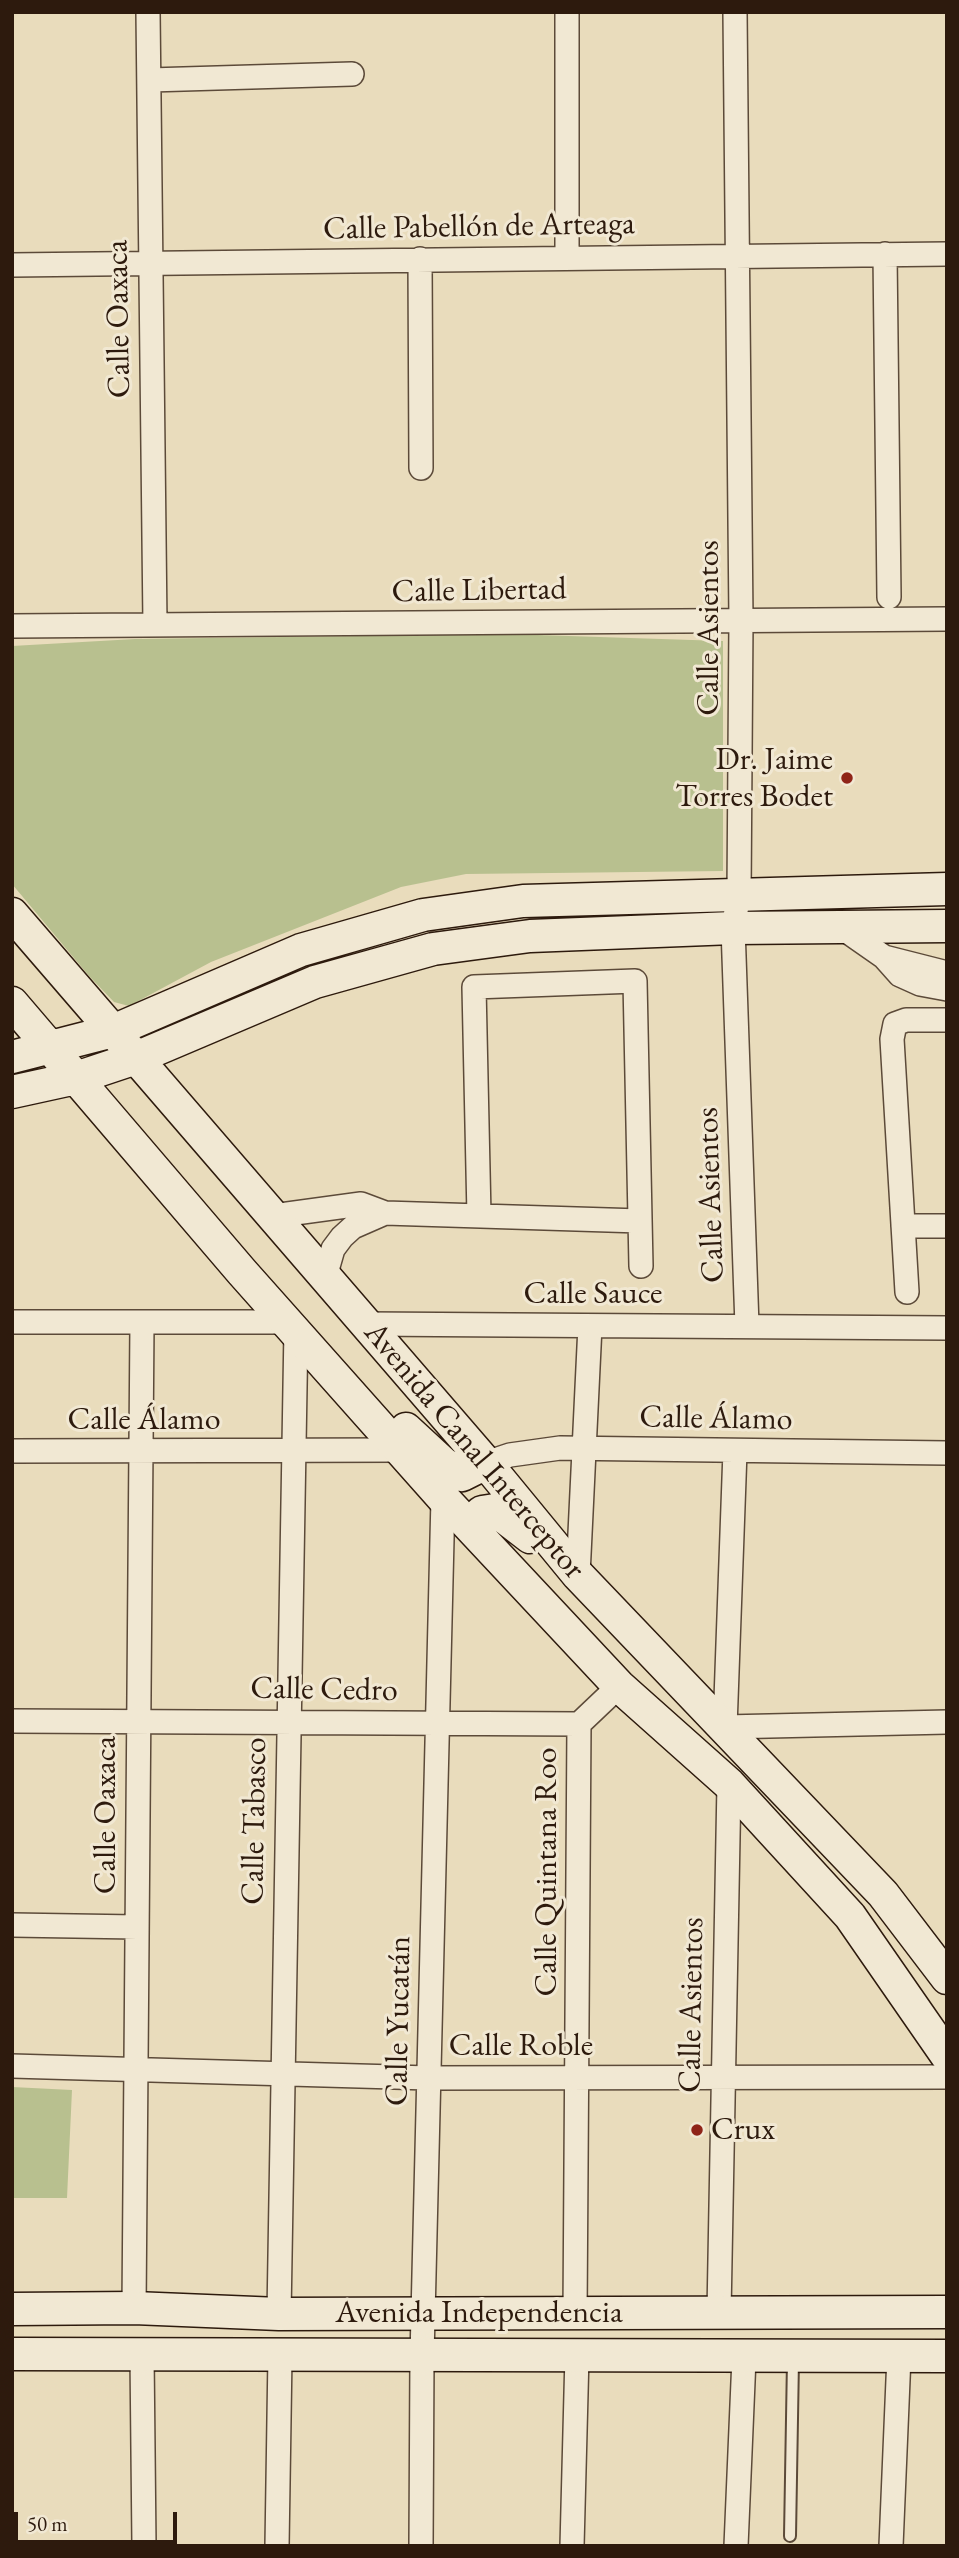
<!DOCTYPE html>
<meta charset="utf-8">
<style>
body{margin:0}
#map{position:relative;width:959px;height:2558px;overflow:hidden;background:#e9dcbc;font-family:"EB Garamond",serif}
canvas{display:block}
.frame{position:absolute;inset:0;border:14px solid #2d1a0d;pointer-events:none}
.scale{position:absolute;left:14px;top:2512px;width:163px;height:32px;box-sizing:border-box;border:4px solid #2d1a0d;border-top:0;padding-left:9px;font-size:21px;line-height:24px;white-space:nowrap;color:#2d1a0d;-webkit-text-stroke:5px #f1e8d3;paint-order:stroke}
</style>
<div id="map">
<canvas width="959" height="2558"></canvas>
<div class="frame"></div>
<div class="scale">50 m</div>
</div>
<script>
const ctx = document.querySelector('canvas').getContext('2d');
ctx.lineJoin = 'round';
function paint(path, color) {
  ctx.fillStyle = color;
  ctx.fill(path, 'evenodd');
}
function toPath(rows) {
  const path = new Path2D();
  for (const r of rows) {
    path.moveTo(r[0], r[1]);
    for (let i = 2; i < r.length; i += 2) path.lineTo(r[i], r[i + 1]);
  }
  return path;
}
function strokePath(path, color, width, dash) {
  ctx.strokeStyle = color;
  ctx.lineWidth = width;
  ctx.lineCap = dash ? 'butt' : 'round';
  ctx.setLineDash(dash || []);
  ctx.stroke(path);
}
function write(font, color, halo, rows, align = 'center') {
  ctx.font = font + ' "EB Garamond",serif';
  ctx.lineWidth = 6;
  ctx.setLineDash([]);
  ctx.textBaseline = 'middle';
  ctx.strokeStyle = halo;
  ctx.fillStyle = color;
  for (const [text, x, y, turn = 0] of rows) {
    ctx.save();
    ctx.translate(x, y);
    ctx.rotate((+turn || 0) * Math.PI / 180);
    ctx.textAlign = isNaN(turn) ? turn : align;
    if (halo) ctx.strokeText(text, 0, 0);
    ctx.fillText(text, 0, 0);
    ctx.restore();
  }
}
paint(toPath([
 [507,634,723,641,723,871,466,874,401,887,211,962,129,1006,114,1002,89,976,12,884,12,646,135,639],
 [12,2087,72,2090,67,2198,12,2198]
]), '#b8c08f');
const lane = toPath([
 [790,2536,793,2360]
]);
const street = toPath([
 [148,12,155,625],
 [567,12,567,258],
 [735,12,741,620,739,894,733,928,747,1326],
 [150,80,352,74],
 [885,254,889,597],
 [420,259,421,468],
 [12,265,947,254],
 [12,626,947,619],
 [841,927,884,957,900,975,920,984,947,989],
 [884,957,947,973],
 [273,1216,361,1204,385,1213,640,1221],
 [479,1216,474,987,635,981,641,1266],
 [903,1226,947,1226],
 [325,1277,333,1249,342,1237,353,1227,385,1213],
 [907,1292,892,1039,895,1024,906,1020,947,1020],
 [12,1322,290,1322],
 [366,1324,947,1328],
 [12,1451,402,1450],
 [735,1451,725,1727,947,1722],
 [486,1463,510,1455,560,1448,947,1453],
 [578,1575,590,1326],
 [12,1721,579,1724,619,1686],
 [12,1925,137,1927],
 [12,2066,429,2078,947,2077],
 [134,2308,142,1323],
 [719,2312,729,1784],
 [279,2314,296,1329],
 [575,2314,579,1724],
 [142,2355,144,2546],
 [277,2546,280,2355],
 [421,2546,422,2356,443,1498],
 [572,2546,577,2355],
 [736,2546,744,2358],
 [891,2546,899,2356]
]);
const secondary = toPath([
 [12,914,486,1463,578,1575,883,1894,947,1978],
 [12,1003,242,1272,443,1498,619,1686,729,1784,850,1916,947,2056],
 [12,1057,113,1031,301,950,423,915,523,901,947,889],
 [12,1092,76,1078,136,1058,315,982,433,949,530,936,733,928,947,926],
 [406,1429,444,1464,462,1475,486,1463],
 [472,1528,474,1519,482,1512,495,1510,530,1537],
 [12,2309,134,2308,279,2314,947,2312],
 [12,2354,947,2356]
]);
strokePath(lane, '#5c4a39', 14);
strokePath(street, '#5c4a39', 26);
strokePath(secondary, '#2d1a0d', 35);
strokePath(lane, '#f1e8d3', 10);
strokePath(street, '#f1e8d3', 23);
strokePath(secondary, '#f1e8d3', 32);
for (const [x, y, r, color] of [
 [847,778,7,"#8f2418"],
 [697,2130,7,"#8f2418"]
]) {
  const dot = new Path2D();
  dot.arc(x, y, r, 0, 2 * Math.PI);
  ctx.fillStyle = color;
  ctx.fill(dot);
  strokePath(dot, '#f1e8d3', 2.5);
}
write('32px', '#2d1a0d', '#f1e8d3', [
 ["Calle Pabellón de Arteaga",479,227,-1],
 ["Calle Oaxaca",119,319,-91],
 ["Calle Libertad",479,591,-1],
 ["Calle Asientos",709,628,-90],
 ["Calle Asientos",711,1195,-92],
 ["Calle Sauce",593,1294],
 ["Calle Álamo",716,1419,1],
 ["Calle Álamo",144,1420],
 ["Avenida Canal Interceptor",474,1451,50],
 ["Calle Cedro",324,1690,1],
 ["Calle Oaxaca",106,1815,-90],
 ["Calle Tabasco",255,1821,-89],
 ["Calle Quintana Roo",547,1872,-90],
 ["Calle Asientos",692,2005,-89],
 ["Calle Yucatán",399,2021,-89],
 ["Calle Roble",521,2046],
 ["Avenida Independencia",479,2313]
]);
write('32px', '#2d1a0d', '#f1e8d3', [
 ["Dr. Jaime",833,760],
 ["Torres Bodet",833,797],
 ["Crux",711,2130,"left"]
], 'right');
</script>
